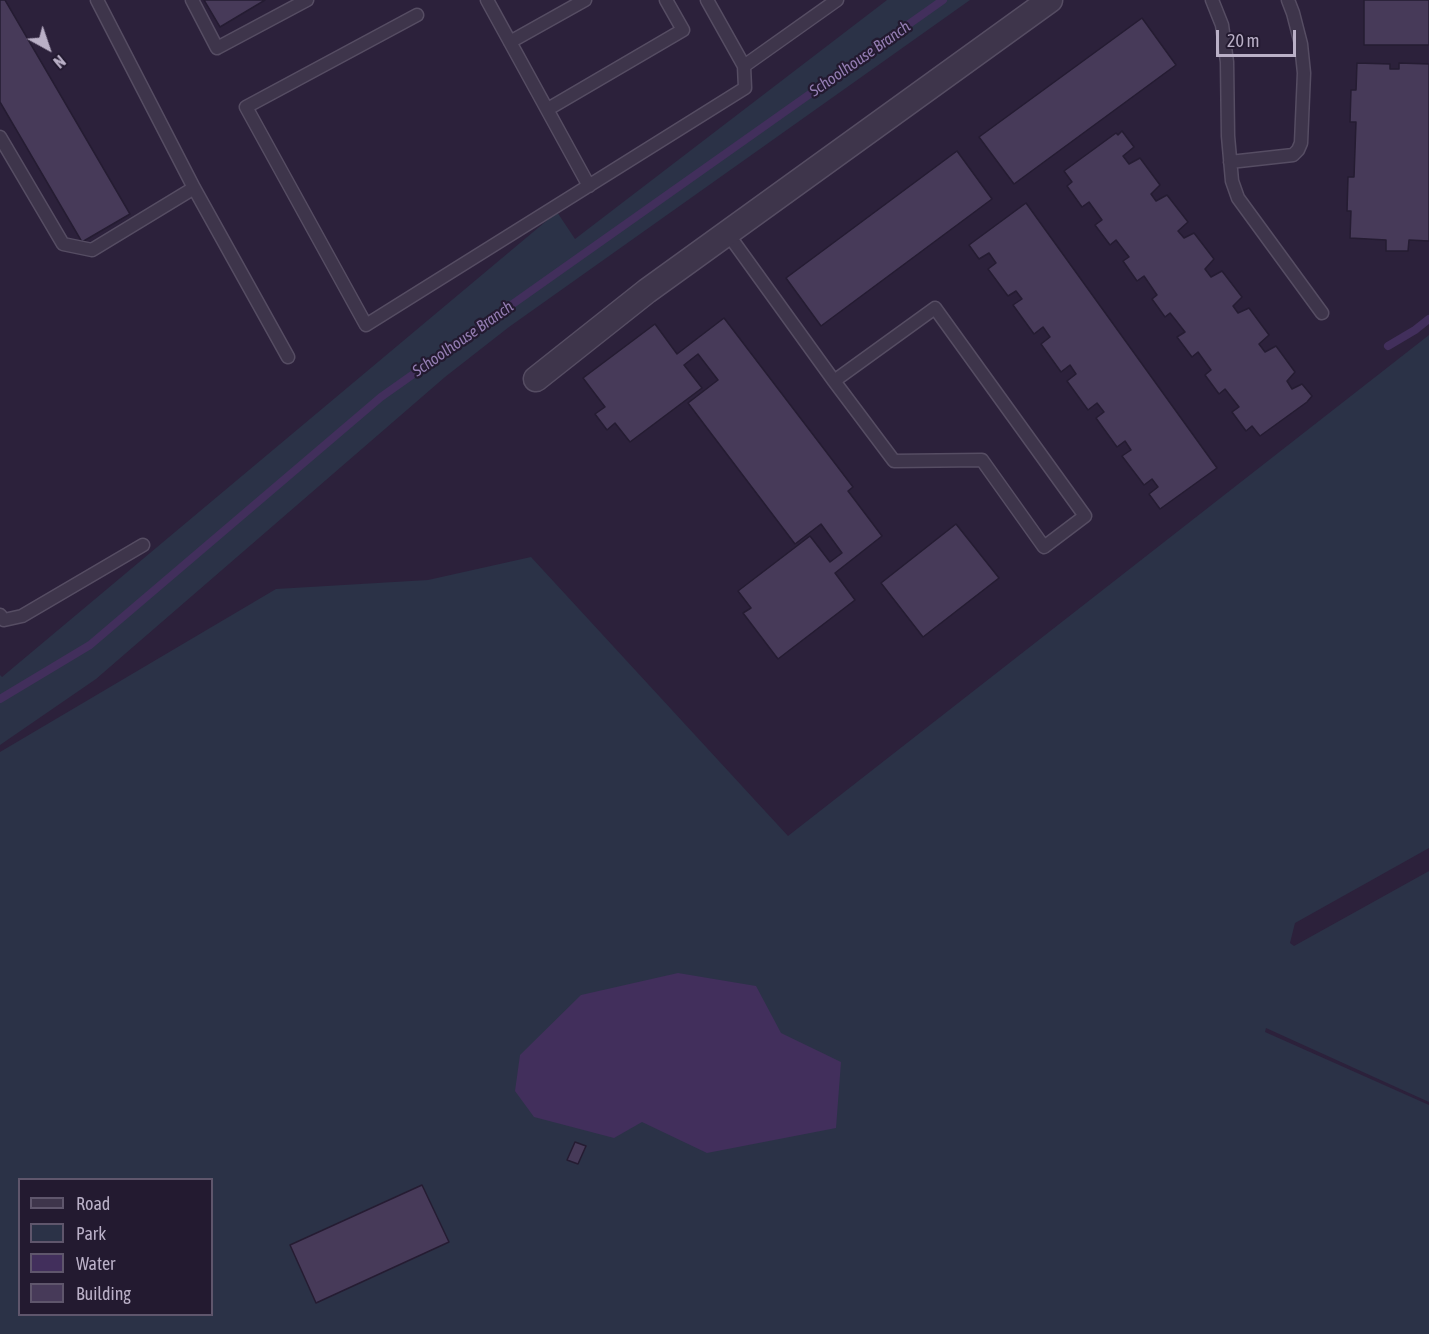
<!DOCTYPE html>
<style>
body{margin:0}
#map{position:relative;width:1429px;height:1334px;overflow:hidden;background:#2c213b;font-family:"Asap Condensed",sans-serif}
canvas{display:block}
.legend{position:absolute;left:18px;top:1178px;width:195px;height:138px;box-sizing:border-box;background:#231a30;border:2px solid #5f566c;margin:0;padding:8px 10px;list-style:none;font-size:18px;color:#bab0c7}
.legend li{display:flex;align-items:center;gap:12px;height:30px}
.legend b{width:30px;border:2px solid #5f566c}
.north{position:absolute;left:18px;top:18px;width:60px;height:60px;-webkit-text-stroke:4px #231a30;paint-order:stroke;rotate:140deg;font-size:16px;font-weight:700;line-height:24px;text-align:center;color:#bab0c7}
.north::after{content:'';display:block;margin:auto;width:21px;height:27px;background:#bab0c7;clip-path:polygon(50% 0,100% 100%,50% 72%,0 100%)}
.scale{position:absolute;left:1216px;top:30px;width:80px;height:27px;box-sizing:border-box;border:3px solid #bab0c7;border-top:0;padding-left:8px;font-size:18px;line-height:21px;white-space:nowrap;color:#bab0c7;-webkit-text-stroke:4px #231a30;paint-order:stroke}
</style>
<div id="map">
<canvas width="1429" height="1334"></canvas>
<ul class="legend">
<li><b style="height:8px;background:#3e354b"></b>Road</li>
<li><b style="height:16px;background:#2b3247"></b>Park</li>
<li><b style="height:16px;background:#422f5c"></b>Water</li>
<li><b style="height:16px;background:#473a59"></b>Building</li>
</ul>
<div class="north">N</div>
<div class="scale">20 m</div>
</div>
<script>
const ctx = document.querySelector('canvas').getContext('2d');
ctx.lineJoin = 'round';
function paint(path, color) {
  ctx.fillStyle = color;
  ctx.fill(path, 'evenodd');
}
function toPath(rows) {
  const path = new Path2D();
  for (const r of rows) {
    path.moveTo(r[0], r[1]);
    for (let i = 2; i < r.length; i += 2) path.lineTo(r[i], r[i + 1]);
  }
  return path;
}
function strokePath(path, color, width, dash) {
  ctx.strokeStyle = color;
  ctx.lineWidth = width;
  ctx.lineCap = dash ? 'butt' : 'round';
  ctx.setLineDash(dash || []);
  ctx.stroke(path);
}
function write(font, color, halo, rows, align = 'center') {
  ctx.font = font + ' "Asap Condensed",sans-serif';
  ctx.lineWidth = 4.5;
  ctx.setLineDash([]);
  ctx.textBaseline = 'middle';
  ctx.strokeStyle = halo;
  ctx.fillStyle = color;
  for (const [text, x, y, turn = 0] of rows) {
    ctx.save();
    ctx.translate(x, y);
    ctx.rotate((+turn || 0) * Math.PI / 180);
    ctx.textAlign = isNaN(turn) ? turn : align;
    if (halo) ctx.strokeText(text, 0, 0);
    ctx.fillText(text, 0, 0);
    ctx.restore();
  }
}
paint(toPath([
 [887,0,970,0,509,327,445,377,96,679,0,745,0,675,2,677,557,212,575,239],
 [1429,335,1429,848,1295,923,1290,943,1294,946,1429,871,1429,1102,1266,1028,1265,1032,1429,1105,1429,1334,0,1334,0,752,276,589,428,580,531,557,788,836],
 [20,1180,212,1180,212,1314,20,1314]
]), '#2b3247');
paint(toPath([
 [678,973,756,986,781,1033,841,1062,836,1128,707,1153,642,1122,614,1138,534,1117,515,1091,520,1055,581,995]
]), '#422f5c');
strokePath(toPath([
 [1388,346,1415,330,1429,319],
 [0,699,90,645,381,397,943,0]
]), '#422f5c', 8);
const building = toPath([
 [0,0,5,0,130,214,82,242,0,102,0,0],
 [204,0,265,0,220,27,204,0],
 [1364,0,1429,0,1429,45,1364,45,1364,0],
 [1142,18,1176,65,1014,184,979,137,1142,18],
 [1357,63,1390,64,1390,69,1399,69,1399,63,1429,64,1429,241,1409,240,1408,251,1386,251,1386,240,1350,238,1351,211,1347,211,1348,177,1354,177,1356,122,1350,122,1351,90,1356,90,1357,63],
 [1122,131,1134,147,1123,156,1129,164,1140,158,1160,185,1151,194,1156,201,1167,195,1188,222,1178,231,1184,238,1194,233,1214,259,1205,269,1211,277,1222,271,1242,297,1233,306,1238,313,1249,308,1269,335,1259,344,1265,352,1276,346,1295,372,1287,381,1292,389,1302,384,1312,396,1307,402,1260,436,1252,426,1246,431,1232,412,1239,407,1225,389,1219,394,1205,375,1211,370,1198,352,1192,357,1177,337,1185,332,1170,313,1165,317,1152,299,1157,295,1144,276,1137,281,1123,261,1129,257,1116,240,1110,245,1095,225,1102,220,1089,202,1082,207,1067,186,1072,182,1064,171,1116,133,1118,135,1122,131],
 [957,151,992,199,821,326,786,278,957,151],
 [1026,203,1217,468,1160,509,1149,494,1158,487,1152,479,1144,485,1122,456,1131,450,1125,441,1117,447,1096,418,1104,412,1097,403,1088,410,1067,381,1076,374,1070,365,1061,372,1041,344,1050,337,1043,327,1034,334,1013,305,1022,299,1016,291,1008,296,988,269,996,263,989,253,979,259,969,245,1026,203],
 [724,318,853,487,848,491,882,536,835,573,855,600,778,659,743,613,751,608,738,591,810,536,830,562,842,553,821,524,795,544,688,403,718,380,698,354,684,365,702,388,630,442,615,423,607,430,595,414,605,407,583,378,655,324,677,354,724,318],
 [956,524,999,578,923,637,881,583,956,524],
 [575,1142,586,1146,578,1164,567,1160,575,1142],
 [422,1185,449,1242,316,1303,290,1245,422,1185]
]);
paint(building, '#473a59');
strokePath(building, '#251c32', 1.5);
const service = toPath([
 [97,0,194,188,288,357],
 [192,0,217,48,307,0],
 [487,0,589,186],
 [707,0,744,66],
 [1212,0,1222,25,1227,62,1228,136,1232,181,1238,198,1322,313],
 [417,15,246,107,366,325,745,88,744,66,837,0],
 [510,42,585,0],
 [548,109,683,30,666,0],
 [0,137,63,244,92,250,194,188],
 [1230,162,1293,155,1298,150,1301,143,1304,73,1301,44,1293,13,1288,0],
 [728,234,834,381,894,461,982,460,1044,547,1085,516,935,308,834,381],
 [0,615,4,620,22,616,143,545]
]);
const minor = toPath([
 [536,379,647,291,1050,0]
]);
strokePath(service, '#564d63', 15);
strokePath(minor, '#564d63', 27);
strokePath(service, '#3e354b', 12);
strokePath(minor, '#3e354b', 24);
write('italic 16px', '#957eb4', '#231a30', [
 ["Schoolhouse Branch",860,59,-35],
 ["Schoolhouse Branch",463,339,-35]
]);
</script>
